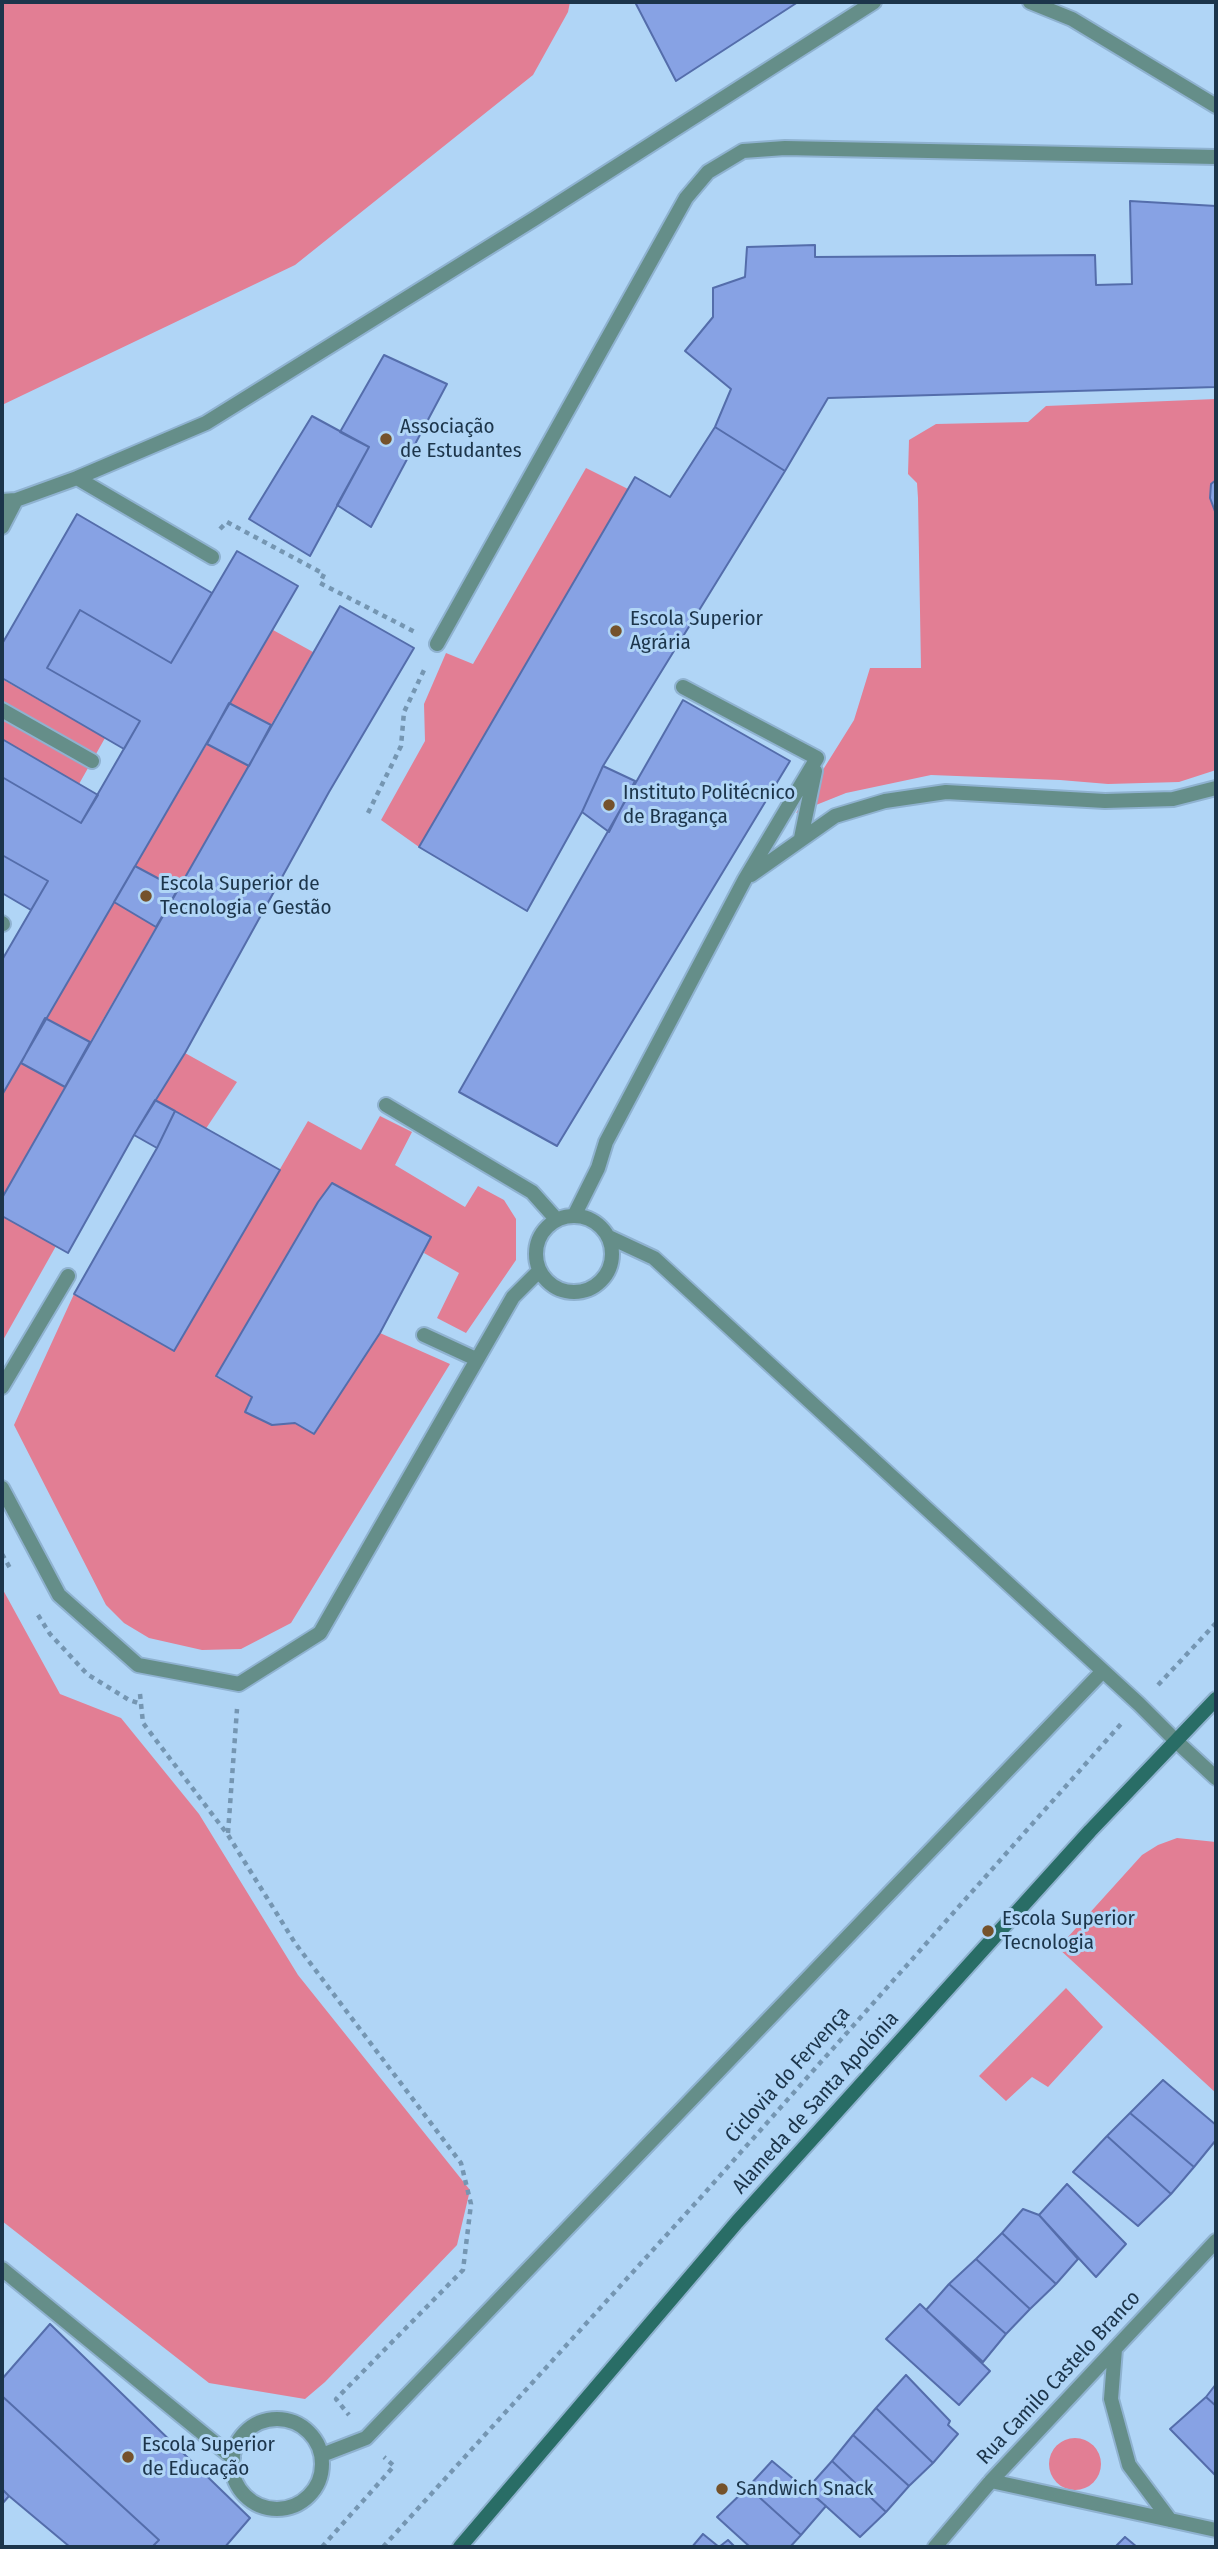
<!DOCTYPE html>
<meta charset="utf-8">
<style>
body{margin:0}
#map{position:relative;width:1218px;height:2549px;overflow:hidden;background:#b0d5f6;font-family:"Fira Sans Condensed",sans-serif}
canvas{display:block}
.frame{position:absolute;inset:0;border:4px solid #1c354b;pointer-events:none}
</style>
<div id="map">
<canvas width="1218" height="2549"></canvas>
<div class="frame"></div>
</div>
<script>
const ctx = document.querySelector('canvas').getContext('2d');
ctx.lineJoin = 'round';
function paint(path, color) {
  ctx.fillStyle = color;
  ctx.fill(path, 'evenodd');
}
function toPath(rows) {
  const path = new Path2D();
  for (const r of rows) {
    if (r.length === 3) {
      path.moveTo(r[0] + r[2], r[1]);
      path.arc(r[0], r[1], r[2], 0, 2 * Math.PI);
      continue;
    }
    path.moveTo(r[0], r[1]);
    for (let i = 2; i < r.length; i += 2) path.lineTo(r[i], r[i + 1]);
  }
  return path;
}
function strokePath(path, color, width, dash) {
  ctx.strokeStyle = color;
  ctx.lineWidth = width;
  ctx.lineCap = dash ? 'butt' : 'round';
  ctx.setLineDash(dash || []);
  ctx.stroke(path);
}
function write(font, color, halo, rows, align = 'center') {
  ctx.font = font + ' "Fira Sans Condensed",sans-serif';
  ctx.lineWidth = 6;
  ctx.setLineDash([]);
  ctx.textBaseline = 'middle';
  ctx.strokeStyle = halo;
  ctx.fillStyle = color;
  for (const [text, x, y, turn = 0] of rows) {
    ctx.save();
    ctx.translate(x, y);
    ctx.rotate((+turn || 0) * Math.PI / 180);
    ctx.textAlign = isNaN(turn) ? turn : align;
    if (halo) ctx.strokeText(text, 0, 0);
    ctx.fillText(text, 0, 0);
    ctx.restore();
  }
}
paint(toPath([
 [2,2,570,2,568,12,533,75,295,265,2,405],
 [1216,399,1216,770,1179,782,1108,784,1060,780,931,775,846,793,796,813,854,720,870,668,921,668,918,498,917,483,908,474,909,440,936,424,1028,422,1046,406],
 [586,468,628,489,419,847,381,820,425,741,424,704,446,653,473,664],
 [273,630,313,652,271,725,229,703],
 [2,679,105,738,79,784,2,739],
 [207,744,249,766,178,889,135,866],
 [114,902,156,927,90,1042,45,1018],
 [185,1053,237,1082,205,1130,155,1100],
 [21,1063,65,1087,2,1198,2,1095],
 [380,1116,412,1132,395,1165,465,1207,478,1186,504,1200,516,1219,516,1260,466,1333,437,1318,459,1273,424,1253,430,1237,310,1217,216,1377,252,1397,245,1411,295,1423,314,1434,380,1333,450,1364,291,1623,241,1649,202,1650,149,1638,124,1623,106,1605,14,1425,74,1294,174,1351,308,1121,361,1150],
 [2,1216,56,1246,2,1342],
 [2,1588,60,1694,121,1718,199,1814,298,1975,470,2190,457,2245,325,2382,305,2399,209,2383,2,2221],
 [1177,1838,1216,1842,1216,2093,1058,1948,1142,1855,1158,1845],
 [1066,1988,1103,2027,1048,2087,1032,2077,1006,2101,979,2076],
 [1075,2464,26]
]), '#e27e94');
const building = toPath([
 [635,2,798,2,676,81,635,2],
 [1130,201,1216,206,1216,387,828,398,785,471,715,427,731,389,685,351,713,317,713,288,745,277,747,247,815,245,815,257,1095,255,1096,285,1132,284,1130,201],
 [384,355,447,384,371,527,337,505,369,447,340,432,384,355],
 [312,416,369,447,310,556,249,519,312,416],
 [715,427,785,471,603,766,582,812,527,911,419,847,635,477,670,497,715,427],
 [1216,480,1216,514,1210,498,1211,484,1216,480],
 [77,514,212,593,171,663,80,610,47,668,140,721,124,749,2,678,2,644,77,514],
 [237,551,298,586,2,1095,2,960,48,881,2,855,2,777,81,823,140,721,47,668,80,610,171,663,237,551],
 [340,606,414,648,329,792,185,1053,134,1135,68,1253,2,1216,2,1198,340,606],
 [683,700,790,761,557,1146,459,1092,683,700],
 [229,703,271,725,249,766,207,744,229,703],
 [2,739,98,795,81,823,2,777,2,739],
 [603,766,635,781,609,832,582,812,603,766],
 [2,855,48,881,31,910,2,893,2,855],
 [135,866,178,889,156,927,114,902,135,866],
 [45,1018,90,1042,65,1087,21,1063,45,1018],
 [155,1100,175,1111,157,1148,134,1135,155,1100],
 [175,1111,280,1170,174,1351,74,1294,157,1148,175,1111],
 [332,1183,431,1237,380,1333,314,1434,295,1423,272,1425,245,1412,252,1397,216,1376,318,1202,332,1183],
 [1163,2080,1216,2125,1216,2140,1194,2167,1130,2113,1163,2080],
 [1130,2113,1194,2167,1171,2194,1107,2136,1130,2113],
 [1107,2136,1171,2194,1138,2226,1073,2172,1107,2136],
 [1067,2184,1126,2244,1096,2277,1039,2215,1067,2184],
 [1023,2209,1039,2215,1078,2259,1056,2284,1002,2233,1023,2209],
 [1002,2233,1056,2284,1030,2309,976,2259,1002,2233],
 [976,2259,1030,2309,1006,2334,949,2284,976,2259],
 [949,2284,1006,2334,983,2362,926,2310,949,2284],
 [920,2304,990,2371,959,2405,886,2339,920,2304],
 [50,2324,250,2518,225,2547,152,2547,159,2540,2,2396,2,2379,50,2324],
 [906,2375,950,2421,948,2425,958,2434,933,2463,876,2408,906,2375],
 [1216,2384,1216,2406,1206,2397,1216,2384],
 [2,2396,159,2540,152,2547,70,2547,9,2496,2,2489,2,2396],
 [1206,2397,1216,2406,1216,2476,1170,2429,1206,2397],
 [876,2408,933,2463,909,2486,853,2435,876,2408],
 [853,2435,909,2486,886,2512,832,2461,853,2435],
 [772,2461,826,2506,801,2535,748,2487,772,2461],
 [832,2461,886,2512,860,2537,807,2489,832,2461],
 [748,2487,801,2535,790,2547,750,2547,717,2517,748,2487],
 [2,2489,9,2496,2,2504,2,2489],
 [703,2534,719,2547,692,2547,703,2534],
 [1125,2537,1137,2547,1115,2547,1125,2537],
 [728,2540,735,2547,719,2547,728,2540]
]);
paint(building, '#87a2e4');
strokePath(building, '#546dab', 2);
const lane = toPath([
 [1030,2,1072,19,1216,106],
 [77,478,212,557],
 [2,501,16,500,77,478,206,423,534,219,874,2],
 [2,527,16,500],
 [437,644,686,198,708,172,743,151,785,148,1216,157],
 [2,710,92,761],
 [801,838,815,771],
 [751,875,835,816,885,801,946,792,1105,801,1173,799,1216,788],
 [2,923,3,924],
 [386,1105,532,1192,557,1220],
 [574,1254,38],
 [574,1216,598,1168,606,1142,745,879,817,758,683,687],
 [609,1237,654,1258,1139,1704,1175,1740],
 [424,1335,476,1359],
 [2,1387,68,1276],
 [2,1488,59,1595,138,1665,239,1684,320,1633,513,1297,539,1271],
 [2,2269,233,2458],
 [277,2464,45],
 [321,2451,322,2455,366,2438,1102,1672]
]);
const street = toPath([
 [1175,1740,1216,1778],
 [1115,2349,1111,2399,1129,2465,1170,2520],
 [991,2481,1216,2530],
 [935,2547,991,2481,1216,2241]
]);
const secondary = toPath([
 [460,2547,737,2222,1090,1831,1216,1699]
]);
strokePath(lane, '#8fb2d0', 18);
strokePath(street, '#8fb2d0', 18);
strokePath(secondary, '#8fb2d0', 18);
strokePath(toPath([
 [220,529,227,522,324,574,320,583,415,632],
 [368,813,401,746,404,712,426,666],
 [2,1554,10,1568],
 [38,1615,50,1634,87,1674,129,1700,141,1704],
 [1158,1685,1216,1623],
 [140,1694,143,1723,228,1835,295,1943,461,2163,471,2204,463,2270,336,2399,349,2415],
 [228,1833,237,1709],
 [322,2547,394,2466,384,2457],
 [383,2547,702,2196,1121,1724]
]), '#7596b2', 4.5, [5, 5]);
strokePath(lane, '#658e89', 14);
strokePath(street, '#658e89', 14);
strokePath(secondary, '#296d66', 14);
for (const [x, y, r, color] of [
 [386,439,7,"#75522b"],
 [616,631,7,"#75522b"],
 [609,805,7,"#75522b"],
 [146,896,7,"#75522b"],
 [988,1931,7,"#75522b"],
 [128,2457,7,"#75522b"],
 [722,2489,7,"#75522b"]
]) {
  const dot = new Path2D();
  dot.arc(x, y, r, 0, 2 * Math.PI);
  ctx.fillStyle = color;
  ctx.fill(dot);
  strokePath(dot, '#b0d5f6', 2.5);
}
write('21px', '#1c354b', '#b0d5f6', [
 ["Associação",400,427],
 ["de Estudantes",400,451],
 ["Escola Superior",630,619],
 ["Agrária",630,643],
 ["Instituto Politécnico",623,793],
 ["de Bragança",623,817],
 ["Escola Superior de",160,884],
 ["Tecnologia e Gestão",160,908],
 ["Escola Superior",1002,1919],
 ["Tecnologia",1002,1943],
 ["Escola Superior",142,2445],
 ["de Educação",142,2469],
 ["Sandwich Snack",736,2489]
], 'left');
write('21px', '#1c354b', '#b0d5f6', [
 ["Ciclovia do Fervença",788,2075,-48],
 ["Alameda de Santa Apolónia",816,2103,-48],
 ["Rua Camilo Castelo Branco",1059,2378,-47]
]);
</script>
